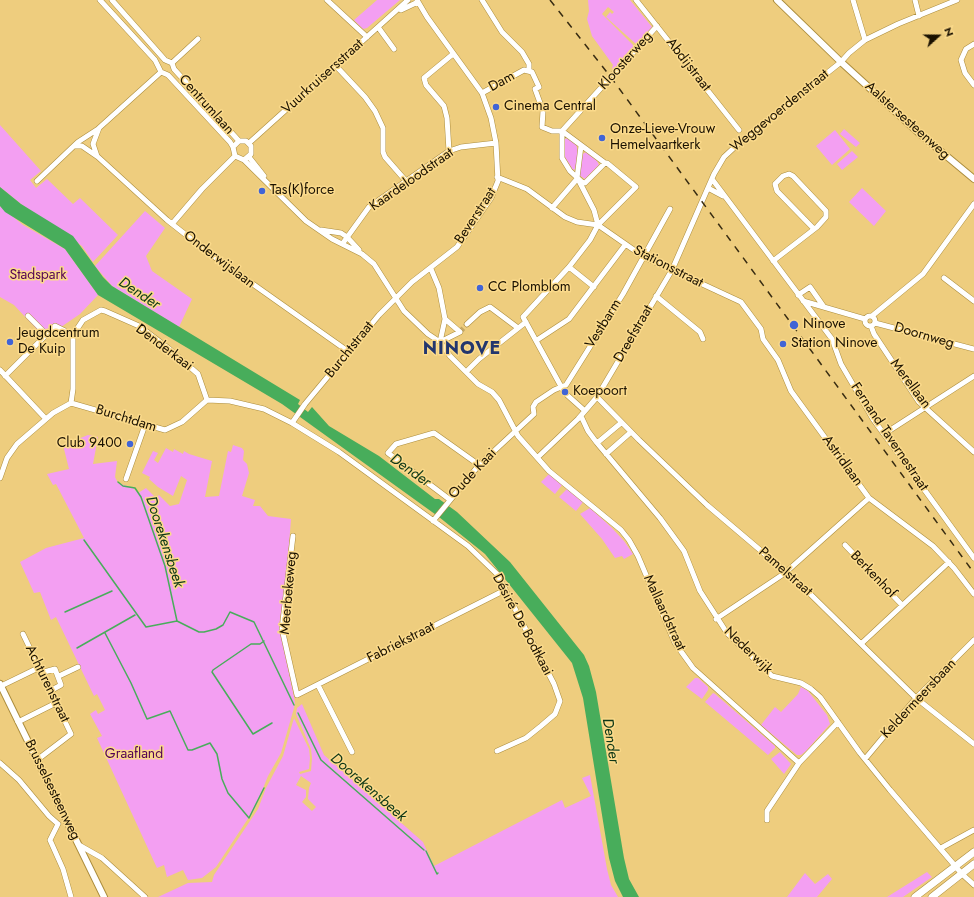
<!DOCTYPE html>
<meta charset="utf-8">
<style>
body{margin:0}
#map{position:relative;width:974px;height:897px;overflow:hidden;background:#eecd7e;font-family:Jost,sans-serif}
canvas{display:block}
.north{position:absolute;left:918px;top:16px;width:40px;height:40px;-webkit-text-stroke:3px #fbda8b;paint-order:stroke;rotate:69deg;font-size:11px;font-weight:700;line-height:16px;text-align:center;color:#1a1100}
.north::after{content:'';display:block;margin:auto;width:14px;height:18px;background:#1a1100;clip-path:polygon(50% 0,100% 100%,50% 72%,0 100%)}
</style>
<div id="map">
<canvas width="974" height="897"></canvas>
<div class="north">N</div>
</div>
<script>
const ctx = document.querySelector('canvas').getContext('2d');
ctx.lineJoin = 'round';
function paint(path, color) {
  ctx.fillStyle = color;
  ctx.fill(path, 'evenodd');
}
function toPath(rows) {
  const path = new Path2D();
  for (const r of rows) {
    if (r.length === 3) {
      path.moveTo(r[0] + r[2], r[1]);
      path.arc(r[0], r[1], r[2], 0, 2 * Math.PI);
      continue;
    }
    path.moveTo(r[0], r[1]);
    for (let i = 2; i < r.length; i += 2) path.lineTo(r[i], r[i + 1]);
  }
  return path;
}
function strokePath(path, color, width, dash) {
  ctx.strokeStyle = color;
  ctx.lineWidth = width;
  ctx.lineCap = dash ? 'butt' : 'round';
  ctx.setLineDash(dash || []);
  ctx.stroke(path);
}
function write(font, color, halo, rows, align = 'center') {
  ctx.font = font + ' Jost,sans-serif';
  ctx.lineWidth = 3;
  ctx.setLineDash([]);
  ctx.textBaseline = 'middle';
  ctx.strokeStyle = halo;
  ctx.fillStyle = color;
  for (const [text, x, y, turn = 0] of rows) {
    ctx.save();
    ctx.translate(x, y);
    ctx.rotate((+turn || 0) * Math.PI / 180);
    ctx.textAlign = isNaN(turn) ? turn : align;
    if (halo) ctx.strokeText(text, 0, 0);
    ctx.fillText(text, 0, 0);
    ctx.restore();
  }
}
paint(toPath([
 [377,0,400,0,367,28,363,29,354,20],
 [588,0,630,0,652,27,636,44,606,17,610,12,612,14,614,12,608,7,602,14,634,46,623,57,624,60,614,70,612,68,613,65,592,36,587,19,589,11],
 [0,125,41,171,30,180,36,188,47,179,73,204,80,198,118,235,93,262,82,246,21,204,0,187],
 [844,129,860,143,856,147,840,134],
 [835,130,850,149,832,165,816,146],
 [568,138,576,144,578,152,575,169,573,170,565,157,565,139],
 [852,151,858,157,842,170,837,164],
 [586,152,597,161,599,165,585,179,579,175,583,154],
 [862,188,886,211,874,226,849,202],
 [0,206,23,225,65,249,98,295,80,314,45,338,14,305,0,297],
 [145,211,165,228,146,256,152,271,192,299,179,327,112,286,95,266],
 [88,435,98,437,93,464,117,461,115,477,118,483,133,488,138,493,146,488,156,498,159,495,170,506,179,504,187,480,181,476,173,496,158,487,149,479,150,477,142,473,153,451,158,453,154,460,158,463,166,448,173,452,174,449,183,454,184,451,189,454,212,461,205,497,219,496,228,451,231,452,233,445,242,448,244,451,243,460,247,464,249,473,242,496,255,500,253,506,260,506,268,516,291,519,286,583,279,625,295,702,294,708,281,753,268,776,255,808,216,867,202,878,188,880,183,870,167,877,164,865,157,868,97,738,102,736,90,714,96,710,98,714,105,710,97,694,94,696,56,617,51,620,40,592,34,593,20,562,46,548,84,538,56,484,53,485,47,474,69,469,63,445],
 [549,474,562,485,555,494,541,482],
 [567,489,583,502,576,511,559,497],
 [590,508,611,527,624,541,633,554,624,559,622,556,615,558,602,539,580,514],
 [695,678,698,678,708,687,708,690,702,699,686,687],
 [801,687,808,691,827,715,830,724,806,751,801,755,797,755,761,725,775,707,781,712,798,694],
 [713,693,715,694,775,746,775,748,768,755,705,702],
 [302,704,324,755,423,842,434,866,562,800,565,808,591,796,582,778,590,775,607,869,611,885,618,897,158,897,188,883,212,882,214,875,258,809,266,788,283,756,294,718,309,749,310,758,309,769,299,772,300,774,311,771,312,758,311,749,296,714,297,708],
 [301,776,311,783,309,788,308,799,316,807,312,811,302,802,306,797,306,790,296,785],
 [780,752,791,764,784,774,771,759],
 [927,872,932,877,903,897,887,897],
 [805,873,815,884,828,874,832,879,817,897,787,897]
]), '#f39ff2');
paint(toPath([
 [0,187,21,204,73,236,103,277,112,286,300,400,298,404,308,412,312,407,329,426,379,456,435,499,439,499,457,512,510,562,584,655,589,666,596,692,624,858,629,879,639,897,623,897,615,881,609,858,583,698,572,663,485,554,439,517,282,404,98,295,65,249,5,212,0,206]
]), '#48ad5b');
strokePath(toPath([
 [118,482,123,486,135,488,141,497,165,566,177,621],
 [84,540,146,627,177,621,199,632,204,632,216,629,223,625,230,612,254,622,294,705],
 [65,612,112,591],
 [105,633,131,683,147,719,170,711,188,750,192,750,210,743,217,754,222,779,228,793,249,818,264,788],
 [264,641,260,644,251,644,213,670,212,672,253,734,272,723],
 [77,648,135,615],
 [298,713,321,760,424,850],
 [426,851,437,874,438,873]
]), '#48ad5b', 1.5);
strokePath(toPath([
 [460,332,467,324]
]), '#c4a765', 5, [5, 2.5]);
const minor = toPath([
 [100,0,155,60,161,72,168,75,230,142,233,147,235,156,244,160,251,154,251,146,246,141,239,141,233,147],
 [112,0,165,60,172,63,174,69,239,141],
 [327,0,367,37],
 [482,0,502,32,522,52,529,64,529,70],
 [636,0,739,130],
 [853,0,865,40],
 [915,0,919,16],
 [401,10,418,2],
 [378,27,394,49],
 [974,44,966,49,961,60,965,73,974,85],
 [172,63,198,39],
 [336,66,365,97,375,111,383,128,383,152,385,157,406,181],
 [482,93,524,70,532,72,539,87,535,89,543,111,542,127,552,131,562,131,605,163,607,163,636,187,598,225,590,240,569,267,523,317,563,390],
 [562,131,657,26],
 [562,131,562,158,570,171,582,182,585,183,605,163],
 [249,143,408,0],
 [76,146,82,146,98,157,167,220,209,253,349,352],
 [449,151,447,118,444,106,426,85,424,78,453,54],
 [97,156,93,144,99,128,161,72],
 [249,157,264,176],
 [244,160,306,221,332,239,362,254,374,264,404,311,428,334,440,342,450,356,478,384,492,392,499,400,518,436,549,471,621,530,629,540,638,556,675,643,693,668,799,763,838,722],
 [497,177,527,189,565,217,577,222,598,225,644,257,741,302,761,329,763,339,778,360,791,391,869,498,933,546,954,568,974,594],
 [577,178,581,146],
 [712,179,832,339,841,364,873,419,974,558],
 [37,181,78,142,98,129],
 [579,181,594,210,598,225],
 [708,188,723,196],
 [552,208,577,179],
 [172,224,202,189,235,156],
 [321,230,341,233,347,237,359,250],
 [343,243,369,207,449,151,461,147,496,143],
 [773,261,817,227,826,217,826,211,793,176,789,174,783,176,775,184,777,191,814,229],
 [569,267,594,287],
 [431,269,439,288,445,319,460,332,440,342],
 [944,278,974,301],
 [798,295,810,287,824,307],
 [656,296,700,332,703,339],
 [803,301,865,319],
 [870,321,5],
 [28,316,46,334],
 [872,316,923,274,974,204],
 [875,323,974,349],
 [467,324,480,312,490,307,518,328],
 [871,326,874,334,919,402,974,452],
 [537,340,569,319,625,245],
 [440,342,445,319],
 [0,370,46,419],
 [466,372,479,359,526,322],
 [5,376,55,326,73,335],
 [566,394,585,411],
 [597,397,639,440,707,505,799,583,916,698,974,744],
 [71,403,165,430,182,422,207,400,230,401,264,409,292,423,339,452,468,546,497,574,554,684,560,701,555,714,541,726,526,738,497,751],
 [71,403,73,389,73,335,83,320,101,310,105,311,139,326,168,348,198,374,207,400],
 [581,416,588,431,597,443,660,518,684,551,700,591,727,633,772,676,801,683,811,689,820,697,860,753,890,790,962,874,974,885],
 [292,423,305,404,379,315,412,282,457,247,491,198,498,181,496,143,491,118,482,93,427,17,417,0],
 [884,434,974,376],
 [597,443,621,423],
 [606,454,631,432],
 [538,457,578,419,597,397,672,270,714,174,724,157,738,144,841,62,849,53,865,40,898,24,957,0],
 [0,478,7,458,17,444,53,413,71,403],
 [126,479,145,425],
 [449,499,388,453,396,444,434,433,479,465],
 [433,521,479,465,534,414,533,407,536,402,554,390,566,385,623,294,670,209],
 [293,536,282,629,297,695,505,590],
 [845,545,902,605],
 [716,619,785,573,869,498],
 [23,634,71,734,37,760],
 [862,643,949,562],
 [59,676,78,667],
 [318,685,352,752],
 [1,686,36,669,44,672,55,669,61,685,50,691],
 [18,722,56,703],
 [865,759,916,698,974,640],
 [0,763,19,780,49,816,58,824],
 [767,820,767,811,799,763],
 [58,824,50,840,63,869,71,897],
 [79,845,102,858,145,897],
 [941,848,974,830]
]);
const major = toPath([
 [777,0,841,62,920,134,974,179],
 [0,684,104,897]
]);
const highway = toPath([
 [915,897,974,852],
 [932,897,974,864]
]);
strokePath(minor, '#ac8d3d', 6);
strokePath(major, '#ac8d3d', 8);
strokePath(highway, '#ac8d3d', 8);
strokePath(minor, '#fff', 5);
strokePath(major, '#fff', 6);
strokePath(highway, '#fff', 7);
strokePath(toPath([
 [550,0,610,76,974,573]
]), '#382c12', 1.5, [7, 7]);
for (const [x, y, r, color] of [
 [496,107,4,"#4164d6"],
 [602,138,4,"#4164d6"],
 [262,191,4,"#4164d6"],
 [480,288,4,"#4164d6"],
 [794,325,5,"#4164d6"],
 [10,342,4,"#4164d6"],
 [783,344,4,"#4164d6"],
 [565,392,4,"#4164d6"],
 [130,444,4,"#4164d6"]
]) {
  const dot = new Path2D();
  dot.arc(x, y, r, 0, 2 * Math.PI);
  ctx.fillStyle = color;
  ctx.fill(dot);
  strokePath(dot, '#fbda8b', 1.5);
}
write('14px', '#1a1100', '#fbda8b', [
 ["Kloosterweg",626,61,-48],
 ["Abdijstraat",688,65,52],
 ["Vuurkruisersstraat",323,77,-42],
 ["Dam",502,82,-29],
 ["Centrumlaan",206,105,48],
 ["Weggevoerdenstraat",780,111,-39],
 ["Aalstersesteenweg",907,121,42],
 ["Kaardeloodstraat",412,180,-35],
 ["Beverstraat",476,216,-57],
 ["Onderwijslaan",219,260,37],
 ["Stationsstraat",668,267,27],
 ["Vestbarm",604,324,-58],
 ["Dreefstraat",634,334,-60],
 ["Doornweg",924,336,16],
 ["Denderkaai",164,348,37],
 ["Burchtstraat",350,350,-51],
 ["Merellaan",910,384,53],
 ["Burchtdam",126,419,17],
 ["Fernand Tavernestraat",889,437,56],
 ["Astridlaan",842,461,54],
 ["Oude Kaai",473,474,-47],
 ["Pamelstraat",785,572,41],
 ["Berkenhof",873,575,46],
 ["Meerbekeweg",289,593,-85],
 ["Mallaardstraat",664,613,65],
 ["Désiré De Bodtkaai",522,625,62],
 ["Fabriekstraat",401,643,-27],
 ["Nederwijk",748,651,44],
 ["Achturenstraat",47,684,64],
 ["Keldermeersbaan",919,699,-47],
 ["Brusselsesteenweg",52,790,64]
]);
write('14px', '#1a1100', '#fbda8b', [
 ["Cinema Central",504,107],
 ["Onze-Lieve-Vrouw",610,130],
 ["Hemelvaartkerk",610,146],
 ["Tas(K)force",270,191],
 ["CC Plomblom",488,288],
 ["Ninove",803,325],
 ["Jeugdcentrum",18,334],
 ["De Kuip",18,350],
 ["Station Ninove",791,344],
 ["Koepoort",573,392],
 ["Club 9400",122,444,"right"]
], 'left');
write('14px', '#530055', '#fbda8b', [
 ["Stadspark",38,276],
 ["Graafland",134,755]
]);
write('italic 15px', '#0e3716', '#fbda8b', [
 ["Dender",139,294,33],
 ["Dender",410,471,35],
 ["Doorekensbeek",164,542,72],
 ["Dender",610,741,81],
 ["Doorekensbeek",368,788,41]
]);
ctx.letterSpacing = '1px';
write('bold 18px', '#23366e', '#fbda8b', [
 ["NINOVE",462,350]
]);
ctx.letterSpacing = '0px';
</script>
